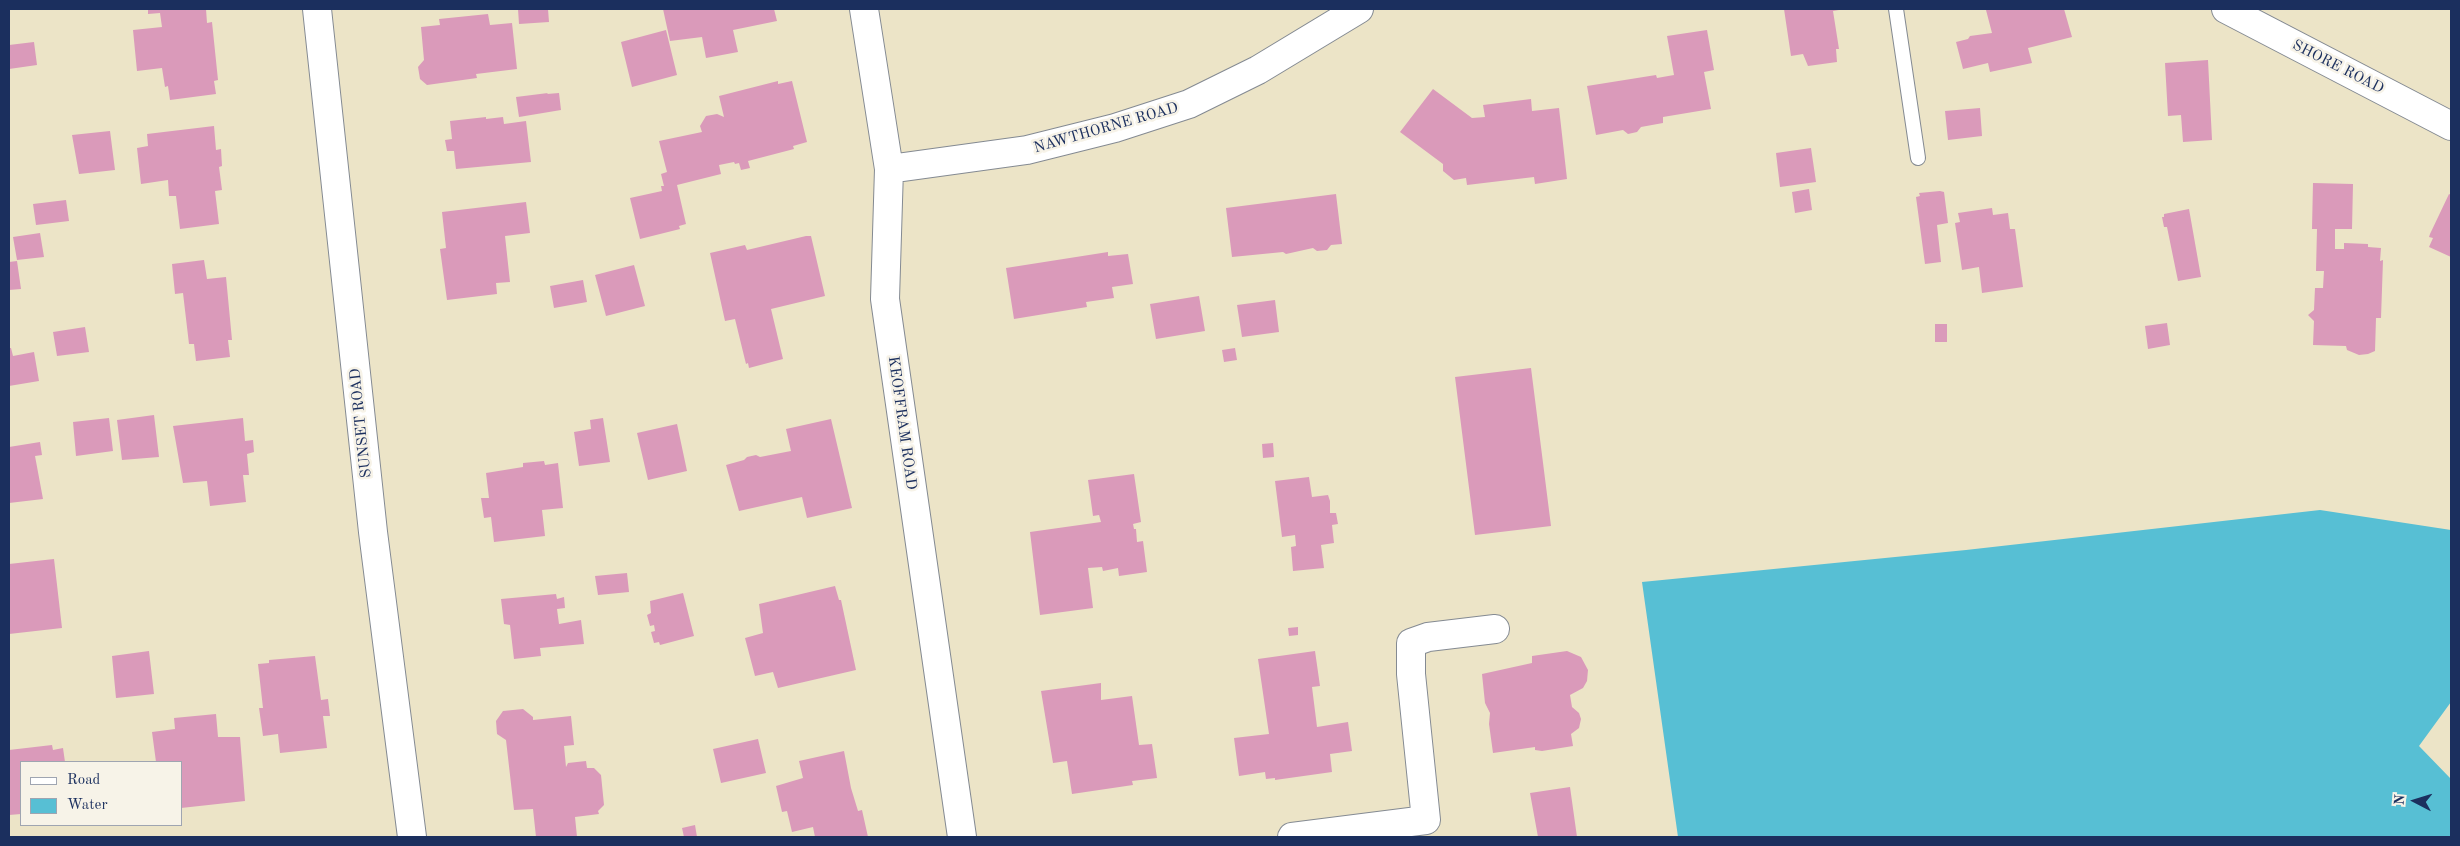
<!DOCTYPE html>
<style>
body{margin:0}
#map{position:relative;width:2460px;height:846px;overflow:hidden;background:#ece4c7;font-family:"Old Standard TT",serif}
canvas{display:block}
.frame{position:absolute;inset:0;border:10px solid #1b2f5e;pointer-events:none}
.legend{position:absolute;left:20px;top:761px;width:162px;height:65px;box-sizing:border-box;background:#f7f3e8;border:1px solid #9fa5b1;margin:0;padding:6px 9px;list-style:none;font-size:15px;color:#1b2f5e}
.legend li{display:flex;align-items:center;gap:10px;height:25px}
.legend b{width:25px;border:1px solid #9fa5b1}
.north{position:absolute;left:2390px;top:776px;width:50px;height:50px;-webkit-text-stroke:4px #f7f3e8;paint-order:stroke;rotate:275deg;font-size:14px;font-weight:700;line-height:20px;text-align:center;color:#1b2f5e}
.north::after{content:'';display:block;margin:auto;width:18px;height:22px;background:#1b2f5e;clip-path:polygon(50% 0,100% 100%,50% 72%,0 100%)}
</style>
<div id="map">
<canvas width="2460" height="846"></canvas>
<div class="frame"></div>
<ul class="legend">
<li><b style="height:6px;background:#fff"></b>Road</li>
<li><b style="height:14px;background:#57bfd4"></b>Water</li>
</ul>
<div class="north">N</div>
</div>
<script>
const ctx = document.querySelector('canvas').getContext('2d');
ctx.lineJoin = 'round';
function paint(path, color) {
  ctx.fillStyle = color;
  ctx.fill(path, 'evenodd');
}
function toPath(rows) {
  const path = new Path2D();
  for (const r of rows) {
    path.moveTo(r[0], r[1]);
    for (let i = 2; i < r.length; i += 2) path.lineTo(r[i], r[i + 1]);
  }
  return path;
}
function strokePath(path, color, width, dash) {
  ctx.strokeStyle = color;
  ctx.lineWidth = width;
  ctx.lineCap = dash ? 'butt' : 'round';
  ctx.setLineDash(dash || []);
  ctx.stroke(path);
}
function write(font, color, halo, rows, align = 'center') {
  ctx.font = font + ' "Old Standard TT",serif';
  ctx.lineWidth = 5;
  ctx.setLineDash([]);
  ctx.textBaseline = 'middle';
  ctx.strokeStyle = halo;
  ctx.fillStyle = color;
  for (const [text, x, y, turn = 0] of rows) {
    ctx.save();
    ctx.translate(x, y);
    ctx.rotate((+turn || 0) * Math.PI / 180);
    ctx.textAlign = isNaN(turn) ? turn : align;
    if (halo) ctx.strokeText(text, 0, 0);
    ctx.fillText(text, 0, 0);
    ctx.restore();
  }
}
paint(toPath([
 [2320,510,2451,530,2451,702,2419,746,2451,779,2451,837,1678,837,1642,582,1966,550]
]), '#57bfd4');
paint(toPath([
 [148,9,206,9,207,23,212,22,218,80,214,81,216,94,170,100,168,86,165,87,162,68,137,71,133,30,162,27,160,13,148,14],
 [518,9,548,9,549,22,519,24],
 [663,9,774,9,777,21,733,30,738,52,706,58,702,37,670,41],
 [1784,9,1845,9,1833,11,1839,49,1836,49,1837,62,1808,66,1803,54,1791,56],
 [2064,9,2072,37,2028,48,2032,63,1990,72,1988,63,1963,69,1956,42,1968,39,1970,36,1992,33,1986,10],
 [488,14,490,25,512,23,517,69,476,74,477,78,427,85,420,79,418,67,424,60,421,27,440,25,439,19],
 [666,30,677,75,632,87,621,42],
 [1707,30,1714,70,1704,72,1711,109,1663,117,1663,123,1641,127,1637,132,1628,134,1623,130,1596,135,1587,86,1656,75,1657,78,1674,75,1667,36],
 [34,42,37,65,9,69,9,45],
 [2208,60,2212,140,2183,142,2181,115,2168,116,2165,63],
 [778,81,778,84,792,81,807,142,793,146,794,149,748,161,750,168,741,170,739,163,735,164,734,162,719,165,721,174,677,185,686,224,679,226,680,229,640,239,630,198,662,191,661,186,664,186,661,174,667,172,659,141,702,132,700,126,706,116,717,114,724,117,719,96],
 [1433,89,1472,118,1485,117,1483,105,1531,99,1532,111,1559,108,1567,179,1535,184,1534,177,1467,185,1466,178,1454,180,1443,171,1443,164,1400,132],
 [548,93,547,94,559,93,561,110,519,117,516,97],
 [1980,108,1982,136,1948,140,1945,111],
 [486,117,486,119,503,117,504,124,526,121,531,162,456,169,454,151,447,151,445,140,452,139,450,121],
 [214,126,216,150,221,149,222,166,219,167,222,190,215,191,219,224,180,229,176,196,169,196,168,180,141,184,137,148,148,146,147,134],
 [110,131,115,170,79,174,72,135],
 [1811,148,1816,182,1780,187,1776,153],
 [2313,183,2353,184,2352,229,2335,229,2335,249,2344,249,2344,243,2368,244,2368,247,2381,248,2380,261,2383,260,2381,318,2376,318,2375,351,2368,354,2359,355,2347,350,2346,346,2313,345,2314,321,2308,315,2314,310,2315,288,2323,288,2324,271,2316,271,2317,229,2312,229],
 [1809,189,1812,210,1795,213,1792,192],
 [1940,191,1944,192,1948,223,1937,225,1941,262,1925,264,1916,197,1920,196,1919,193],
 [1336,194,1342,244,1331,245,1327,250,1317,251,1313,248,1286,254,1283,252,1232,257,1226,208],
 [2449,194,2451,195,2451,257,2429,247,2433,238,2429,237,2430,234],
 [66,200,69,221,36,225,33,204],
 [526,202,530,233,505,236,510,282,496,283,497,294,447,300,440,249,446,248,442,212],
 [1992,208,1993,215,2008,213,2010,229,2015,229,2023,287,1982,293,1979,267,1962,270,1955,223,1960,222,1958,213],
 [2189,209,2201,277,2178,281,2167,227,2164,227,2162,217,2164,217,2164,214],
 [40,233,44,257,17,260,13,237],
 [806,236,811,236,825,296,771,309,783,359,749,368,748,363,746,364,735,319,725,321,710,253,745,245,747,250],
 [1108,252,1108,256,1128,254,1133,284,1112,287,1114,298,1086,302,1087,307,1014,319,1006,268],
 [204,260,207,279,226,277,232,340,228,340,230,357,196,361,194,344,189,344,183,293,175,294,172,264],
 [17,261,21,289,9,290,9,262],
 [634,265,645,306,606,316,595,275],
 [583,280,587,302,554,308,550,286],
 [1199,296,1205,331,1156,339,1150,304],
 [1275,300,1279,332,1242,337,1237,305],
 [2167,323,2170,345,2148,349,2145,326],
 [1935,324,1947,324,1947,342,1935,342],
 [85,327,89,352,57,356,53,332],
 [9,348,11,348,13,356,34,352,39,381,9,386],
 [1235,348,1237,360,1224,362,1222,350],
 [1531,368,1551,526,1475,535,1455,377],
 [154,415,159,457,122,460,117,420],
 [109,418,113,451,76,456,73,422],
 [243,418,245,441,253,440,254,452,247,454,249,475,243,475,246,502,210,506,207,481,183,483,173,426],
 [603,418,610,462,579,466,574,432,591,429,590,420],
 [831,419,852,508,807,518,802,497,739,511,726,465,744,460,747,457,756,455,760,457,791,451,786,429],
 [677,424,687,471,648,480,637,433],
 [40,442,42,455,35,456,43,499,9,503,9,447],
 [1273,443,1274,457,1263,458,1262,444],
 [544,461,545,465,558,463,563,508,542,510,545,536,494,542,491,517,484,518,481,498,489,498,486,473,523,467,523,463],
 [1134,474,1141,522,1133,524,1134,529,1136,529,1137,542,1143,541,1147,572,1119,576,1118,568,1103,571,1102,567,1088,568,1093,608,1040,615,1030,532,1101,522,1099,515,1093,516,1088,480],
 [1309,477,1312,497,1328,495,1330,501,1330,513,1336,513,1338,524,1332,525,1334,543,1321,545,1324,568,1293,571,1291,547,1296,546,1295,535,1282,537,1275,481],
 [54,559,62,628,9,634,9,564],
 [627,573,629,592,598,595,595,576],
 [835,586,839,600,841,600,856,670,778,688,773,672,755,676,745,638,763,633,759,604],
 [683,593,694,636,660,645,659,642,654,643,651,632,655,631,654,625,650,626,647,615,651,613,650,601],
 [556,594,557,599,564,597,565,608,557,609,559,624,581,620,584,644,540,648,541,656,514,659,510,625,504,624,501,599],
 [1298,627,1298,635,1289,636,1288,628],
 [149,651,154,694,116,698,112,656],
 [1315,651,1320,686,1312,687,1317,727,1348,722,1352,751,1330,754,1332,772,1275,780,1275,778,1266,779,1265,772,1239,776,1234,738,1269,734,1258,659],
 [1567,651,1581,657,1588,670,1587,681,1583,688,1570,695,1572,707,1579,713,1581,719,1579,728,1571,734,1573,746,1542,751,1535,750,1535,747,1493,753,1489,724,1490,713,1485,703,1482,674,1532,663,1532,656],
 [315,656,321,700,328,699,330,716,323,716,327,748,280,753,278,734,263,736,259,708,263,708,258,664,269,663,269,660],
 [1101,683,1101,700,1132,696,1139,745,1152,744,1157,778,1132,781,1133,785,1072,794,1067,761,1053,763,1041,691],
 [523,709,533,717,533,720,571,716,574,745,564,746,566,767,568,763,586,761,587,768,594,768,601,775,604,805,598,811,599,814,575,817,577,837,536,837,533,809,514,810,506,740,497,734,496,721,503,711],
 [216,714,218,737,240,737,245,801,181,808,181,762,156,762,152,732,175,729,174,718],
 [758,739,766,773,721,783,713,749],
 [52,745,53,750,63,748,65,762,21,762,21,814,9,815,9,750],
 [844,751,851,788,858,811,862,810,868,837,815,837,813,827,792,832,787,811,782,812,776,786,803,778,799,761],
 [1570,787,1577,837,1538,837,1530,793],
 [695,825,697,837,684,837,682,828]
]), '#da9aba');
const service = toPath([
 [1896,9,1918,158]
]);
const minor = toPath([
 [317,9,373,532,412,837],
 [864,9,889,169,885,299,962,837],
 [2226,9,2451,126],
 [889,169,1027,150,1115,128,1189,104,1258,70,1359,9],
 [1292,837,1426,820,1411,674,1411,643,1428,637,1495,629]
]);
strokePath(service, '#848a92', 16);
strokePath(minor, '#848a92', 30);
strokePath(service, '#fff', 14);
strokePath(minor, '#fff', 28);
write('15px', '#1b2f5e', '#f7f3e8', [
 ["SHORE ROAD",2338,67,27],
 ["NAWTHORNE ROAD",1106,128,-16],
 ["SUNSET ROAD",361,423,-96],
 ["KEOFFRAM ROAD",902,423,82]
]);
</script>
